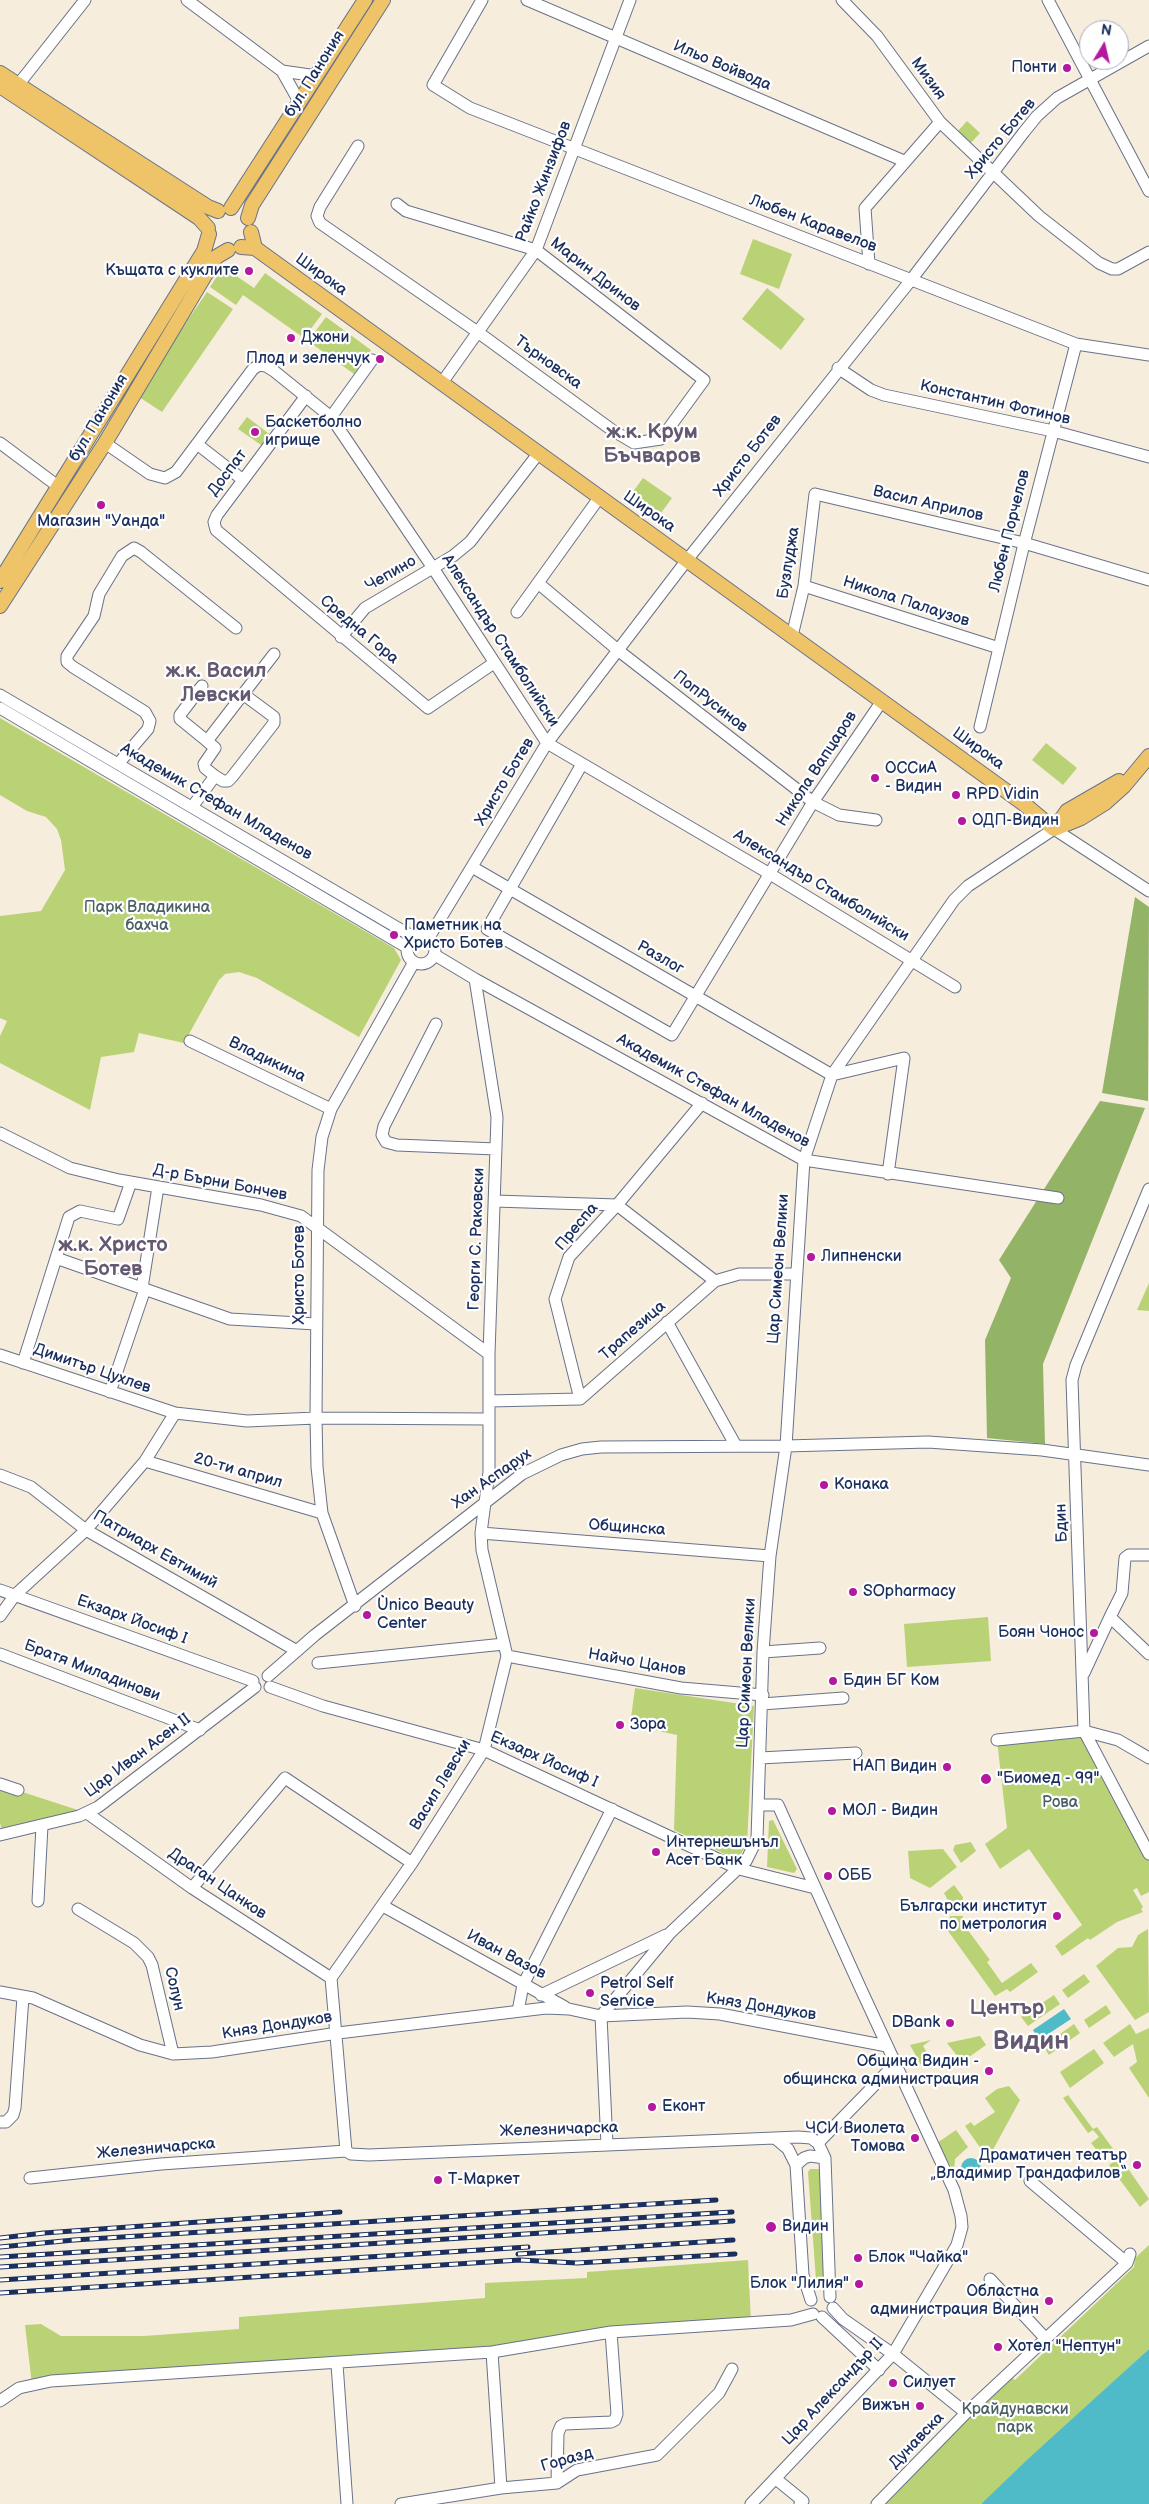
<!DOCTYPE html>
<meta charset="utf-8">
<style>
body{margin:0}
#map{position:relative;width:1149px;height:2504px;overflow:hidden;background:#f7eddc;font-family:"Balsamiq Sans",sans-serif}
canvas{display:block}
.north{position:absolute;left:1079px;top:20px;width:50px;height:50px;box-sizing:border-box;background:#fff;border:1px solid #a4acbf;border-radius:50%;rotate:9deg;font-size:14px;font-weight:700;line-height:20px;text-align:center;color:#1b2f5e}
.north::after{content:'';display:block;margin:auto;width:18px;height:22px;background:#b5179e;clip-path:polygon(50% 0,100% 100%,50% 72%,0 100%)}
</style>
<div id="map">
<canvas width="1149" height="2504"></canvas>
<div class="north">N</div>
</div>
<script>
const ctx = document.querySelector('canvas').getContext('2d');
ctx.lineJoin = 'round';
function paint(path, color) {
  ctx.fillStyle = color;
  ctx.fill(path, 'evenodd');
}
function toPath(rows) {
  const path = new Path2D();
  for (const r of rows) {
    if (r.length === 3) {
      path.moveTo(r[0] + r[2], r[1]);
      path.arc(r[0], r[1], r[2], 0, 2 * Math.PI);
      continue;
    }
    path.moveTo(r[0], r[1]);
    for (let i = 2; i < r.length; i += 2) path.lineTo(r[i], r[i + 1]);
  }
  return path;
}
function strokePath(path, color, width, dash) {
  ctx.strokeStyle = color;
  ctx.lineWidth = width;
  ctx.lineCap = dash ? 'butt' : 'round';
  ctx.setLineDash(dash || []);
  ctx.stroke(path);
}
function write(font, color, halo, rows, align = 'center') {
  ctx.font = font + ' "Balsamiq Sans",sans-serif';
  ctx.lineWidth = 4.5;
  ctx.setLineDash([]);
  ctx.textBaseline = 'middle';
  ctx.strokeStyle = halo;
  ctx.fillStyle = color;
  for (const [text, x, y, turn = 0] of rows) {
    ctx.save();
    ctx.translate(x, y);
    ctx.rotate((+turn || 0) * Math.PI / 180);
    ctx.textAlign = isNaN(turn) ? turn : align;
    if (halo) ctx.strokeText(text, 0, 0);
    ctx.fillText(text, 0, 0);
    ctx.restore();
  }
}
paint(toPath([
 [967,121,980,133,971,143,958,131],
 [753,239,792,254,779,289,740,274],
 [223,267,254,288,265,273,322,314,304,338,243,295,236,305,210,287],
 [767,288,805,319,781,350,742,319],
 [207,292,233,309,162,412,136,395],
 [326,317,371,350,354,374,308,341],
 [247,417,272,436,264,447,238,429],
 [643,478,672,498,661,513,632,493],
 [0,718,394,948,401,960,359,1037,257,978,239,972,225,974,219,980,184,1043,139,1033,134,1052,101,1057,90,1110,0,1063,0,1036,7,1021,0,1018,0,916,41,911,65,870,61,840,57,829,46,817,27,811,0,795],
 [1046,743,1077,768,1063,785,1032,760],
 [1149,1283,1149,1311,1137,1310],
 [988,1617,991,1661,907,1667,904,1624],
 [635,1688,754,1706,747,1844,737,1860,674,1830,677,1735,630,1725],
 [1084,1731,1149,1854,1149,1892,1141,1896,1137,1888,1133,1890,1143,1907,1141,1909,1143,1912,1117,1922,1090,1940,1088,1938,1062,1956,1055,1946,1082,1925,1029,1849,1000,1869,985,1844,1007,1828,997,1740],
 [0,1784,4,1786,87,1813,3,1834,0,1823],
 [773,1820,797,1869,794,1873,767,1867,769,1821],
 [971,1842,976,1851,961,1863,953,1850,955,1845],
 [943,1849,957,1867,930,1888,910,1878,908,1851],
 [954,1885,963,1897,962,1907,952,1908,944,1893],
 [950,1916,963,1916,964,1925,990,1960,987,1962,1002,1983,1031,1963,1038,1972,1010,1992,1007,1989,995,1996,948,1931],
 [1148,1929,1149,2012,1135,2020,1096,1966,1118,1948,1132,1947,1138,1935],
 [1084,1974,1090,1982,1068,1998,1062,1990],
 [1054,1995,1060,2004,1028,2026,1021,2017],
 [1106,2005,1111,2013,1089,2028,1084,2020],
 [1074,2024,1080,2033,1049,2055,1043,2046],
 [1130,2024,1136,2034,1149,2028,1149,2098,1129,2068,1137,2062,1133,2044,1114,2057,1103,2043],
 [980,2036,986,2045,962,2062,947,2043],
 [931,2040,923,2046,931,2059,921,2065,910,2045],
 [1094,2049,1104,2063,1070,2088,1060,2072],
 [1009,2086,1020,2100,988,2159,965,2126,971,2122,974,2126,995,2112,985,2098,997,2089],
 [1068,2095,1093,2129,1097,2127,1114,2150,1103,2158,1091,2143,1099,2137,1093,2130,1088,2133,1063,2098],
 [956,2130,968,2147,955,2159,954,2172,937,2143],
 [1120,2157,1149,2199,1140,2207,1109,2165],
 [810,2169,819,2169,822,2171,826,2282,818,2283,816,2280,808,2172],
 [1149,2245,1149,2349,981,2504,877,2504,1008,2374,1015,2380,1134,2267,1135,2258],
 [748,2260,751,2322,611,2332,492,2352,32,2385,25,2325,41,2324,61,2336,144,2336,239,2329,239,2317,485,2298,485,2283,587,2278,587,2272]
]), '#bad276');
paint(toPath([
 [1135,897,1149,907,1148,1101,1102,1093],
 [1100,1101,1145,1108,1043,1364,1045,1444,987,1438,985,1340,1011,1278,999,1260]
]), '#93b467');
paint(toPath([
 [1064,2009,1071,2019,1039,2040,1033,2030],
 [971,2168,10],
 [1149,2349,1149,2504,981,2504,1028,2459]
]), '#4fbbc9');
const minor = toPath([
 [187,0,282,71,300,103],
 [482,0,433,85,470,108,1076,344,1149,355],
 [527,0,904,161],
 [842,0,877,36,940,122,1039,216,1099,263,1112,269,1118,269,1149,252],
 [1048,0,1149,191],
 [282,71,317,76],
 [14,90,85,0],
 [358,146,320,207,317,216,320,223,479,333,612,430,634,443,661,439,704,380,536,250,406,211,397,204],
 [869,264,865,208,940,122],
 [838,368,871,390,884,395,1053,431,1149,457],
 [441,384,536,250,630,0],
 [306,396,217,515,214,522,216,530,428,708,494,663],
 [331,417,372,360],
 [0,443,59,487],
 [105,443,150,474,165,478,176,472,253,369,259,365,266,366,274,371,331,417,433,568,547,743,770,874,955,987],
 [197,444,243,480],
 [538,583,619,651,813,802,839,815,876,820],
 [804,586,999,648],
 [517,612,599,498],
 [792,636,804,586,815,494,1024,543,1149,580],
 [341,637,365,608,453,556,470,542,538,454],
 [202,686,180,715,180,719,207,741],
 [0,695,415,938],
 [0,708,408,948],
 [980,727,1023,548,1076,344],
 [118,764,148,729,150,721,145,712,73,667,67,662,67,656,94,616,99,594,122,556,134,548,141,552,236,628],
 [582,764,487,929,672,1035,813,802,882,701],
 [215,776,223,781,228,781,232,777,274,723,274,717,243,694],
 [192,807,215,776,205,768,204,764,215,748,207,741,274,654],
 [472,867,832,1075,904,1058,888,1174],
 [421,950,14],
 [428,939,547,743,687,560,911,280,1024,132,1037,116,1057,98,1149,46],
 [435,955,475,979,804,1160,1058,1198],
 [436,1024,384,1126,382,1135,386,1142,397,1145,496,1149],
 [190,1041,331,1109],
 [0,1133,70,1168,119,1180,261,1205,301,1216,489,1354],
 [1149,1189,1076,1365,1072,1380,1084,1731,1149,1854],
 [495,1201,617,1205,715,1281],
 [56,1258,230,1319,316,1324],
 [142,1288,158,1187],
 [667,1322,736,1446],
 [0,1355,175,1413,247,1421,316,1418,489,1419],
 [23,1363,69,1217,80,1211,118,1219,131,1182],
 [110,1392,145,1289],
 [580,1399,555,1299,569,1257,617,1205,702,1103],
 [489,1401,580,1399,715,1281,739,1274,796,1274],
 [145,1461,322,1513],
 [0,1475,31,1487,86,1530,297,1651],
 [481,1533,770,1556],
 [0,1590,253,1681],
 [355,1606,322,1513,317,1467,316,1418,318,1170,322,1137,331,1109,414,962],
 [0,1616,15,1595,86,1530,145,1461,175,1413],
 [1110,1617,1122,1593,1125,1558,1129,1555,1149,1555],
 [763,1652,820,1648],
 [0,1654,200,1730],
 [507,1656,681,1688,763,1695],
 [318,1663,504,1644],
 [1084,1673,1110,1617,1149,1654],
 [268,1676,315,1635,522,1474,561,1455,582,1449,601,1447,786,1446,928,1442,1042,1450,1149,1465],
 [270,1687,323,1706,484,1750,739,1869,815,1888],
 [762,1704,843,1698],
 [997,1740,1084,1731,1118,1740,1149,1758],
 [760,1758,856,1753],
 [0,1784,18,1790],
 [87,1813,192,1888,331,1978],
 [0,1835,79,1816,98,1807,255,1687],
 [192,1888,285,1778,412,1863],
 [38,1901,42,1826],
 [383,1906,565,2007],
 [78,1909,134,1943,148,1957,152,1965,173,2054],
 [0,1992,33,1998,140,2045,173,2054,212,2052,338,2033,546,2008,569,2009,601,2016,687,2012,720,2014,887,2046],
 [541,1995,666,1935],
 [518,2011,523,1985,612,1809],
 [0,2122,6,2122,13,2115,15,2108,23,1997],
 [775,2138,788,2149,796,2165,803,2275,811,2300],
 [818,2143,895,2064],
 [607,2145,601,2016,670,1933,746,1861,757,1839,763,1652,770,1556,786,1446,804,1160,832,1075,954,900,968,886,1054,829,1149,891],
 [346,2151,331,1978,412,1863,484,1750,507,1656,482,1550,481,1533,489,1472,489,1354,497,1117,475,979],
 [796,2165,804,2158,810,2156,825,2158],
 [30,2178,161,2164,346,2151,351,2154,369,2155,798,2137,811,2138,818,2143,825,2158,830,2297],
 [1030,2181,1127,2263],
 [990,2279,1046,2339],
 [833,2308,843,2319,893,2354,966,2413],
 [822,2317,879,2370],
 [492,2352,501,2488],
 [337,2364,347,2504],
 [0,2401,19,2388,51,2381,492,2352,611,2332,791,2320,813,2314],
 [776,2479,803,2501,800,2504],
 [557,2483,558,2433,561,2426,565,2424,611,2422,615,2420,617,2414,611,2332],
 [401,2504,501,2488,557,2483,577,2470,657,2455,719,2393,732,2369],
 [751,2504,893,2354,957,2245,962,2227,961,2216,954,2190,860,1987,778,1805,760,1805],
 [877,2504,966,2413,1127,2263,1130,2254]
]);
const major = toPath([
 [0,73,208,207,218,211],
 [0,86,199,218,208,228],
 [231,208,365,0],
 [248,218,252,205,383,0],
 [251,232,255,248],
 [241,247,255,248,1024,804,1054,829],
 [0,581,204,251,209,234],
 [0,606,105,443,216,257,228,250],
 [1055,828,1067,811,1119,781],
 [1054,829,1081,818,1105,803,1124,786,1149,756]
]);
strokePath(minor, '#68728a', 13);
strokePath(major, '#68728a', 16);
strokePath(minor, '#fff', 11);
strokePath(major, '#efc469', 14);
const rail = toPath([
 [0,2238,44,2233,340,2212],
 [0,2247,74,2240,716,2200],
 [518,2254,733,2240],
 [0,2257,732,2212],
 [0,2267,733,2221],
 [0,2280,528,2247],
 [0,2293,520,2260,577,2263,735,2254]
]);
strokePath(rail, '#1b2f5e', 5);
strokePath(rail, '#fff', 3, [9]);
for (const [x, y, r, color] of [
 [1067,68,5,"#b5179e"],
 [249,271,5,"#b5179e"],
 [291,338,5,"#b5179e"],
 [380,359,5,"#b5179e"],
 [255,432,5,"#b5179e"],
 [101,505,5,"#b5179e"],
 [875,778,5,"#b5179e"],
 [956,795,5,"#b5179e"],
 [962,821,5,"#b5179e"],
 [394,935,5,"#b5179e"],
 [811,1257,5,"#b5179e"],
 [824,1485,5,"#b5179e"],
 [853,1592,5,"#b5179e"],
 [367,1615,5,"#b5179e"],
 [1094,1633,5,"#b5179e"],
 [833,1681,5,"#b5179e"],
 [620,1725,5,"#b5179e"],
 [947,1767,5,"#b5179e"],
 [986,1779,6,"#b5179e"],
 [832,1811,5,"#b5179e"],
 [656,1852,5,"#b5179e"],
 [828,1876,5,"#b5179e"],
 [1057,1916,5,"#b5179e"],
 [590,1993,5,"#b5179e"],
 [950,2023,5,"#b5179e"],
 [989,2071,5,"#b5179e"],
 [652,2107,5,"#b5179e"],
 [915,2138,5,"#b5179e"],
 [1137,2165,5,"#b5179e"],
 [438,2180,5,"#b5179e"],
 [771,2227,6,"#b5179e"],
 [858,2258,5,"#b5179e"],
 [859,2284,5,"#b5179e"],
 [1049,2301,5,"#b5179e"],
 [998,2347,5,"#b5179e"],
 [893,2383,5,"#b5179e"],
 [920,2406,5,"#b5179e"]
]) {
  const dot = new Path2D();
  dot.arc(x, y, r, 0, 2 * Math.PI);
  ctx.fillStyle = color;
  ctx.fill(dot);
  strokePath(dot, '#fff', 2);
}
write('16px', '#1b2f5e', '#fff', [
 ["Ильо Войвода",722,66,23],
 ["бул. Панония",315,74,-58],
 ["Мизия",928,79,54],
 ["Христо Ботев",1001,139,-50],
 ["Райко Жинзифов",544,182,-69],
 ["Любен Каравелов",813,224,21],
 ["Широка",321,275,36],
 ["Марин Дринов",595,275,38],
 ["Търновска",548,363,36],
 ["Константин Фотинов",995,403,13],
 ["бул. Панония",99,418,-59],
 ["Христо Ботев",748,456,-52],
 ["Доспат",228,473,-53],
 ["Васил Априлов",928,504,13],
 ["Широка",649,512,35],
 ["Любен Порчелов",1010,531,-76],
 ["Бузлуджа",789,563,-81],
 ["Чепино",391,574,-30],
 ["Никола Палаузов",906,602,18],
 ["Средна Гора",359,630,40],
 ["Александър Стамболийски",500,641,57],
 ["ПопРусинов",710,702,38],
 ["Широка",978,749,36],
 ["Никола Вапцаров",817,769,-57],
 ["Христо Ботев",505,782,-59],
 ["Академик Стефан Младенов",216,802,30],
 ["Александър Стамболийски",821,886,31],
 ["Разлог",660,958,30],
 ["Владикина",267,1060,26],
 ["Академик Стефан Младенов",713,1091,29],
 ["Д-р Бърни Бончев",220,1183,11],
 ["Преспа",577,1227,-50],
 ["Георги С. Раковски",477,1239,-88],
 ["Цар Симеон Велики",779,1269,-86],
 ["Христо Ботев",300,1275,-90],
 ["Трапезица",633,1331,-41],
 ["Димитър Цухлев",92,1369,19],
 ["20-ти април",238,1471,16],
 ["Хан Аспарух",492,1479,-35],
 ["Бдин",1062,1523,-92],
 ["Общинска",627,1528,4],
 ["Патриарх Евтимий",155,1550,30],
 ["Екзарх Йосиф I",132,1620,20],
 ["Найчо Цанов",637,1663,10],
 ["Братя Миладинови",92,1671,21],
 ["Цар Симеон Велики",747,1673,-87],
 ["Цар Иван Асен II",138,1756,-37],
 ["Екзарх Йосиф I",544,1760,24],
 ["Васил Левски",441,1785,-59],
 ["Драган Цанков",217,1884,34],
 ["Иван Вазов",506,1955,28],
 ["Солун",174,1989,77],
 ["Княз Дондуков",761,2007,9],
 ["Княз Дондуков",277,2026,-9],
 ["Железничарска",559,2130,-2],
 ["Железничарска",156,2149,-5],
 ["Цар Александър II",833,2392,-47],
 ["Дунавска",917,2441,-46],
 ["Горазд",567,2460,-16]
]);
write('16px', '#1b2f5e', '#fff', [
 ["Понти",1057,68,"right"],
 ["Къщата с куклите",239,271,"right"],
 ["Джони",301,338],
 ["Плод и зеленчук",370,359,"right"],
 ["Баскетболно",265,423],
 ["игрище",265,441],
 ["Магазин \"Уанда\"",101,522,"center"],
 ["ОССиА",885,769],
 ["- Видин",885,787],
 ["RPD Vidin",966,795],
 ["ОДП-Видин",972,821],
 ["Паметник на",404,926],
 ["Христо Ботев",404,944],
 ["Липненски",821,1257],
 ["Конака",834,1485],
 ["SOpharmacy",863,1592],
 ["Ùnico Beauty",377,1606],
 ["Center",377,1624],
 ["Боян Чонос",1084,1633,"right"],
 ["Бдин БГ Ком",843,1681],
 ["Зора",630,1725],
 ["НАП Видин",937,1767,"right"],
 ["\"Биомед - 99\"",997,1779],
 ["МОЛ - Видин",842,1811],
 ["Интернешънъл",666,1843],
 ["Асет Банк",666,1861],
 ["ОББ",838,1876],
 ["Български институт",1047,1907,"right"],
 ["по метрология",1047,1925,"right"],
 ["Petrol Self",600,1984],
 ["Service",600,2002],
 ["DBank",940,2023,"right"],
 ["Община Видин -",979,2062,"right"],
 ["общинска администрация",979,2080,"right"],
 ["Еконт",662,2107],
 ["ЧСИ Виолета",905,2129,"right"],
 ["Томова",905,2147,"right"],
 ["Драматичен театър",1127,2156,"right"],
 ["„Владимир Трандафилов“",1127,2174,"right"],
 ["Т-Маркет",448,2180],
 ["Видин",782,2227],
 ["Блок \"Чайка\"",868,2258],
 ["Блок \"Лилия\"",849,2284,"right"],
 ["Областна",1039,2292,"right"],
 ["администрация Видин",1039,2310,"right"],
 ["Хотел \"Нептун\"",1008,2347],
 ["Силует",903,2383],
 ["Вижън",910,2406,"right"]
], 'left');
write('16px', '#4b6065', '#fff', [
 ["Парк Владикина",147,908],
 ["бахча",147,926],
 ["Рова",1060,1803],
 ["Крайдунавски",1015,2410],
 ["парк",1015,2428]
]);
write('bold 21px', '#645971', '#fff', [
 ["ж.к. Крум",652,433],
 ["Бъчваров",652,457],
 ["ж.к. Васил",216,672],
 ["Левски",216,696],
 ["ж.к. Христо",113,1246],
 ["Ботев",113,1270],
 ["Център",1007,2009]
]);
write('bold 26px', '#645971', '#fff', [
 ["Видин",1031,2042]
]);
</script>
